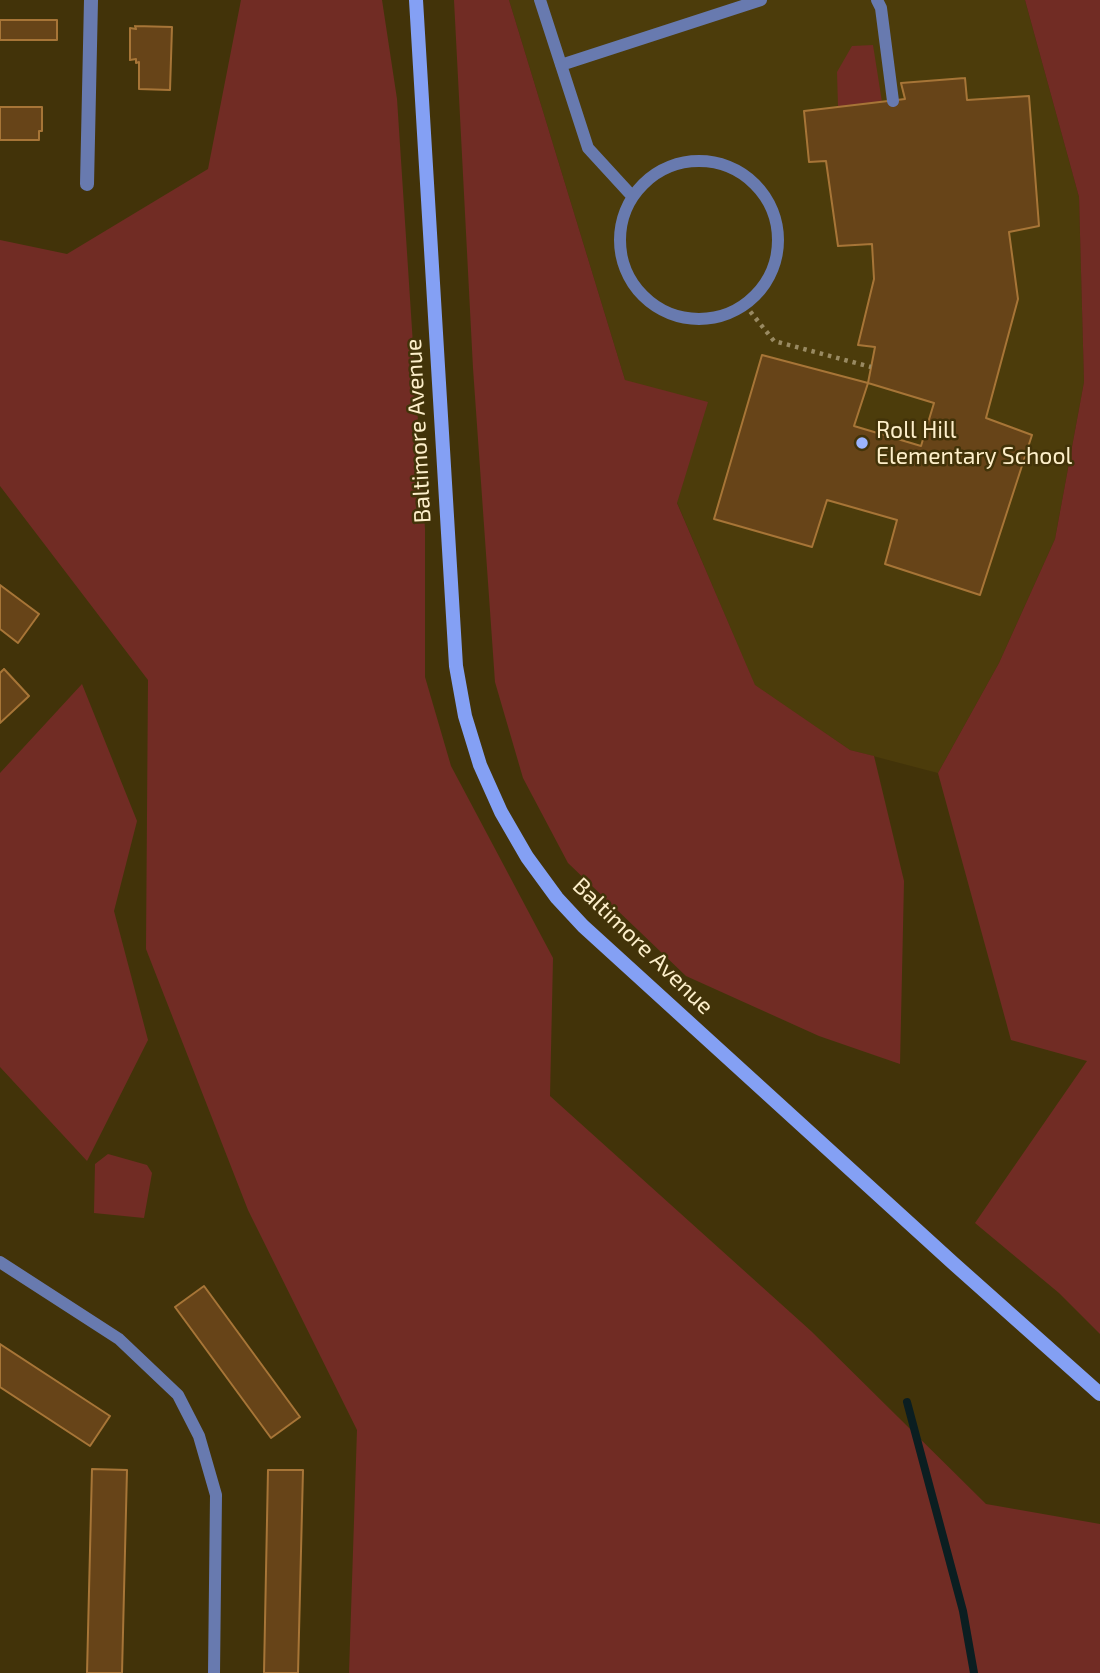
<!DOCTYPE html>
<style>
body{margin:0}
canvas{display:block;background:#423309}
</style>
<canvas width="1100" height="1673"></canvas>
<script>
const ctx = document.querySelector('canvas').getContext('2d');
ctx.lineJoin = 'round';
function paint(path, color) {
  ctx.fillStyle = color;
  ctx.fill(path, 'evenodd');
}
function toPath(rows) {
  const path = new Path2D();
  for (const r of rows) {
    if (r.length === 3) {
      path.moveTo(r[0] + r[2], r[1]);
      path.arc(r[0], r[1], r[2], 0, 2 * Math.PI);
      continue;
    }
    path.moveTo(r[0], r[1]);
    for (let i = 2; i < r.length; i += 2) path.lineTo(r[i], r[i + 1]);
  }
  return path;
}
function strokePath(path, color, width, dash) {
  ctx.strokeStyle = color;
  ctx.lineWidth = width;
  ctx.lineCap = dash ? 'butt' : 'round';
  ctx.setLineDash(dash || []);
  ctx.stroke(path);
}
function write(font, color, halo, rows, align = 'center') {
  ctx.font = font + ' "Exo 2",sans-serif';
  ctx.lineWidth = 5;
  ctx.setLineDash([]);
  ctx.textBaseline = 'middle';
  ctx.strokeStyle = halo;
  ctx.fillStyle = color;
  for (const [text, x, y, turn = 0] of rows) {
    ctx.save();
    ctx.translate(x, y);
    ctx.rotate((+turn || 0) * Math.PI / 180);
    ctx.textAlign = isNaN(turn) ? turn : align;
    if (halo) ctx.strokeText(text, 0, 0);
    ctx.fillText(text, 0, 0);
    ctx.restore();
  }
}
paint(toPath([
 [509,0,1025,0,1079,197,1084,382,1055,539,999,663,938,773,850,750,755,686,625,380]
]), '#4c3c0b');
paint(toPath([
 [241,0,382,0,397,99,425,529,425,677,451,766,553,958,550,1096,811,1331,986,1504,1100,1524,1100,1673,349,1673,357,1430,248,1210,146,949,148,680,0,486,0,240,67,254,208,169],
 [454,0,509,0,625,380,708,402,677,503,755,685,850,750,874,756,904,881,900,1064,819,1036,686,976,568,863,523,778,495,682,473,368],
 [1025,0,1100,0,1100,1334,1059,1293,975,1223,1087,1061,1011,1040,938,773,999,663,1055,539,1084,382,1079,197],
 [873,45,882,102,838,107,837,72,852,46],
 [82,684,137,821,114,911,148,1040,87,1161,0,1067,0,773],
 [108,1154,147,1165,152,1173,144,1218,94,1213,95,1164]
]), '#712c24');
strokePath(toPath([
 [907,1402,963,1611,974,1673]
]), '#0b1e21', 8);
const building = toPath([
 [0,20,57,20,57,40,0,40,0,20],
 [135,26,172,27,170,90,139,89,139,62,136,63,136,59,130,60,130,28,136,29,135,26],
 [965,78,967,100,1029,96,1039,226,1009,232,1018,299,986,418,1032,435,980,595,885,564,897,520,827,500,812,547,714,519,762,355,868,383,875,347,858,345,874,279,872,244,838,246,826,161,809,162,804,111,905,99,901,83,965,78],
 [868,383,934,403,921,446,854,426,868,383],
 [0,107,42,107,42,131,39,131,39,140,0,140,0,107],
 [0,585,39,614,18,643,0,629,0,585],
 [4,669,29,696,0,723,0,673,4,669],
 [204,1286,300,1417,271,1438,175,1307,204,1286],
 [0,1344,110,1416,90,1446,0,1387,0,1344],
 [92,1469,127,1470,122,1673,87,1673,92,1469],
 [268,1470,303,1470,298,1673,264,1673,268,1470]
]);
paint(building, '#674418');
strokePath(building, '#a77537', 2);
strokePath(toPath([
 [745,305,774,341,871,367]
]), '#998a62', 4.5, [3.5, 5]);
strokePath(toPath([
 [540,0,588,148,632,196],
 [877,0,881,8,893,101],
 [561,65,761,0],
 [699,240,79],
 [0,1262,119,1339,178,1395,199,1436,216,1495,214,1673]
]), '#687aaf', 12);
strokePath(toPath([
 [87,184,91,0]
]), '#687aaf', 14);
strokePath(toPath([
 [416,0,456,666,465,716,480,765,501,812,527,857,557,898,583,926,953,1263,1100,1394]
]), '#84a0f4', 14);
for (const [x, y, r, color] of [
 [862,443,7,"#9bb4fd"]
]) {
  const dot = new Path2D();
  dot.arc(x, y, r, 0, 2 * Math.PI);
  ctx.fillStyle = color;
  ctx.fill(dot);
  strokePath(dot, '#423309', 2.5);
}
write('23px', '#fdefca', '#423309', [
 ["Roll Hill",876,430],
 ["Elementary School",876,456]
], 'left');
write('23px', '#fdefca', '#423309', [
 ["Baltimore Avenue",418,431,-93],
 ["Baltimore Avenue",643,946,44]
]);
</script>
